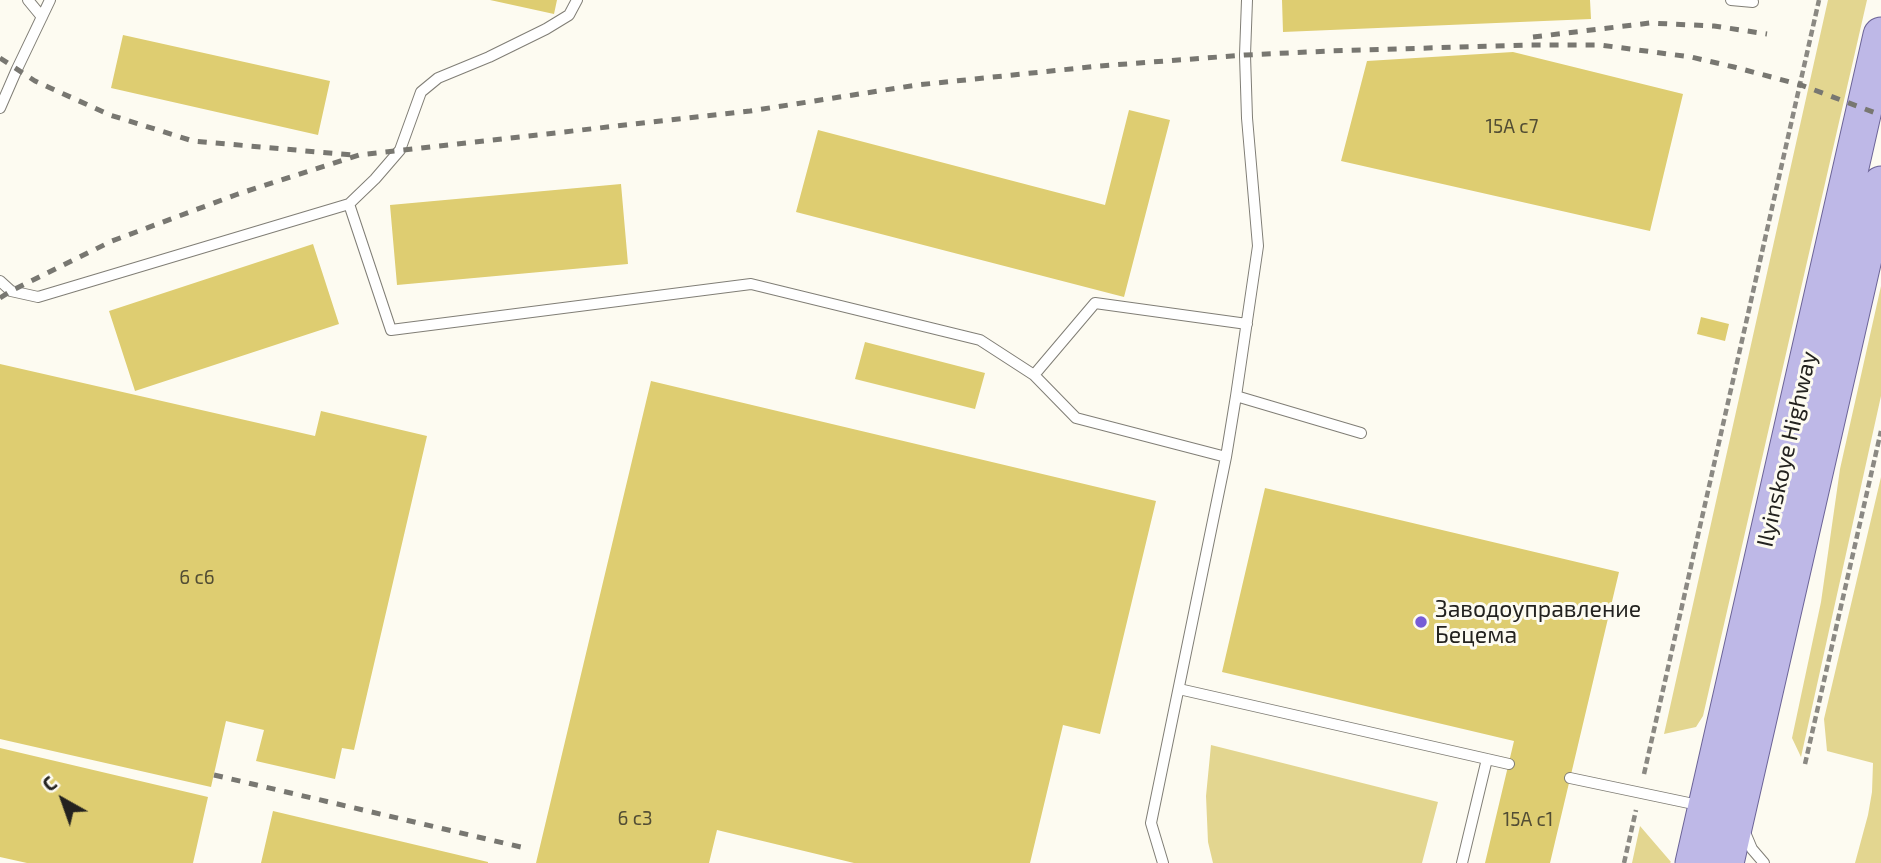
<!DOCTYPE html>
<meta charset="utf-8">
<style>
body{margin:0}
#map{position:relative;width:1881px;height:863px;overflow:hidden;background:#fdfbf1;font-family:"Exo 2",sans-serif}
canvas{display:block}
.north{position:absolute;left:28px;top:765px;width:70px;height:70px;-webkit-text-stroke:5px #fdfbf1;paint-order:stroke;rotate:320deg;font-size:19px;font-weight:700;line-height:28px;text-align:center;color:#23221f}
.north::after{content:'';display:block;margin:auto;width:24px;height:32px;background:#23221f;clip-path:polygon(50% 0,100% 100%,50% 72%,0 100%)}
</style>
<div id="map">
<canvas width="1881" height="863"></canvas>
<div class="north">С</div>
</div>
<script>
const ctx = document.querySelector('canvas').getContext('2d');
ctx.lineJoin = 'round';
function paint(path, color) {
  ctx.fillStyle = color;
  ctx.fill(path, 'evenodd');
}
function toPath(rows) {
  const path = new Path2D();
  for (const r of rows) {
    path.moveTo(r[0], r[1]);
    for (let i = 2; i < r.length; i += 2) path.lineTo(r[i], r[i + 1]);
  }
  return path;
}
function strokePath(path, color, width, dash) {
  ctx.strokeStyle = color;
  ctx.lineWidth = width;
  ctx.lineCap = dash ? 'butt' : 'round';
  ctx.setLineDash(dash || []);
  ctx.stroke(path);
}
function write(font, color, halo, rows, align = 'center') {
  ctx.font = font + ' "Exo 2",sans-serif';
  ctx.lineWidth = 6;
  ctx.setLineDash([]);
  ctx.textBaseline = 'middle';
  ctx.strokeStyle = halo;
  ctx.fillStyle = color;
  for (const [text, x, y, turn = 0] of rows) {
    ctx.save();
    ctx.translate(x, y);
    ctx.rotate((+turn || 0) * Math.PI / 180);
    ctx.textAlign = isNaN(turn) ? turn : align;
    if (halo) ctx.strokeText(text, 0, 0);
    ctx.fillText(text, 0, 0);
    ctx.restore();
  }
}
paint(toPath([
 [1828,0,1867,0,1703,716,1696,727,1664,734],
 [1881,286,1881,396,1801,757,1792,738,1821,602,1840,469],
 [1881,477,1881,863,1855,863,1868,815,1872,792,1873,763,1827,751,1824,719],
 [1211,745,1438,802,1422,863,1213,863,1208,842,1206,796],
 [1640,826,1671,862,1670,863,1632,863]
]), '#e3d690');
paint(toPath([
 [490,0,557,0,554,14],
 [1282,0,1590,0,1591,19,1283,32],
 [123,35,330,81,318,135,111,88],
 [1513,52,1683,94,1650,231,1341,161,1367,61],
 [1129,110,1170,120,1124,297,796,212,818,130,1105,205],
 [621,184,628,264,397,285,390,205],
 [313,244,339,324,135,391,109,311],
 [1701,317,1729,324,1725,341,1697,334],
 [865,342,985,373,975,409,855,379],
 [0,364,315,436,321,411,427,436,354,750,342,748,335,779,256,761,264,730,226,721,211,787,0,739],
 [651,381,1156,501,1100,734,1063,725,1030,863,854,863,717,830,709,863,536,863],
 [1265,488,1619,572,1550,863,1485,863,1514,741,1222,672],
 [0,748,208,797,193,863,27,863,0,857],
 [273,811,488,862,488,863,261,863]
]), '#decd71');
const service = toPath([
 [28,0,42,17],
 [1731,0,1753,2],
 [0,108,17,69,50,0],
 [349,204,375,179,400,150,421,92,438,78,489,57,546,29,569,15,577,0],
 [0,281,11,291,38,297,349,204,391,330,751,284,980,340,1034,375,1076,418,1226,457],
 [1034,375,1095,303,1247,324],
 [1236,396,1258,246,1247,118,1245,55,1247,0],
 [1179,689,1509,764],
 [1570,778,1703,806],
 [1744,830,1752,849,1764,863],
 [1163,863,1151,823,1226,457,1236,396,1361,433],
 [1462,863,1487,759]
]);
const primary = toPath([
 [1693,863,1881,35],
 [1726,863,1881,184]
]);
strokePath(service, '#807e76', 12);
strokePath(primary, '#6c6497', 37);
strokePath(toPath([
 [1805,764,1881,431],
 [1644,774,1819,0],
 [1624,863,1636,810]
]), '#8b8983', 4.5, [7, 3.5]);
strokePath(service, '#fff', 10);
strokePath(primary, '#beb8e7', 35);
strokePath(toPath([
 [1533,37,1650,23,1714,26,1767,34],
 [0,58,35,81,110,115,193,141,352,155],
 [0,298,11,291,112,241,238,194,359,155,750,111,917,85,1099,66,1245,55,1329,51,1527,45,1600,45,1691,57,1734,67,1801,85,1881,115],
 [214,775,525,848]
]), '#787771', 5, [9, 9]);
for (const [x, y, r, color] of [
 [1421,622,7,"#775cd6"]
]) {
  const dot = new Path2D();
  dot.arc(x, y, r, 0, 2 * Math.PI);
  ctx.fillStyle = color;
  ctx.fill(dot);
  strokePath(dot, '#fdfbf1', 2.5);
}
write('19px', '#524d34', null, [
 ["15А с7",1512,127],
 ["6 c6",197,578],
 ["6 c3",635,819],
 ["15А с1",1528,820]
]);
write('23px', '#23221f', '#fdfbf1', [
 ["Ilyinskoye Highway",1787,449,-77]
]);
write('23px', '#23221f', '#fdfbf1', [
 ["Заводоуправление",1435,609],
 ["Бецема",1435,635]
], 'left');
</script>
